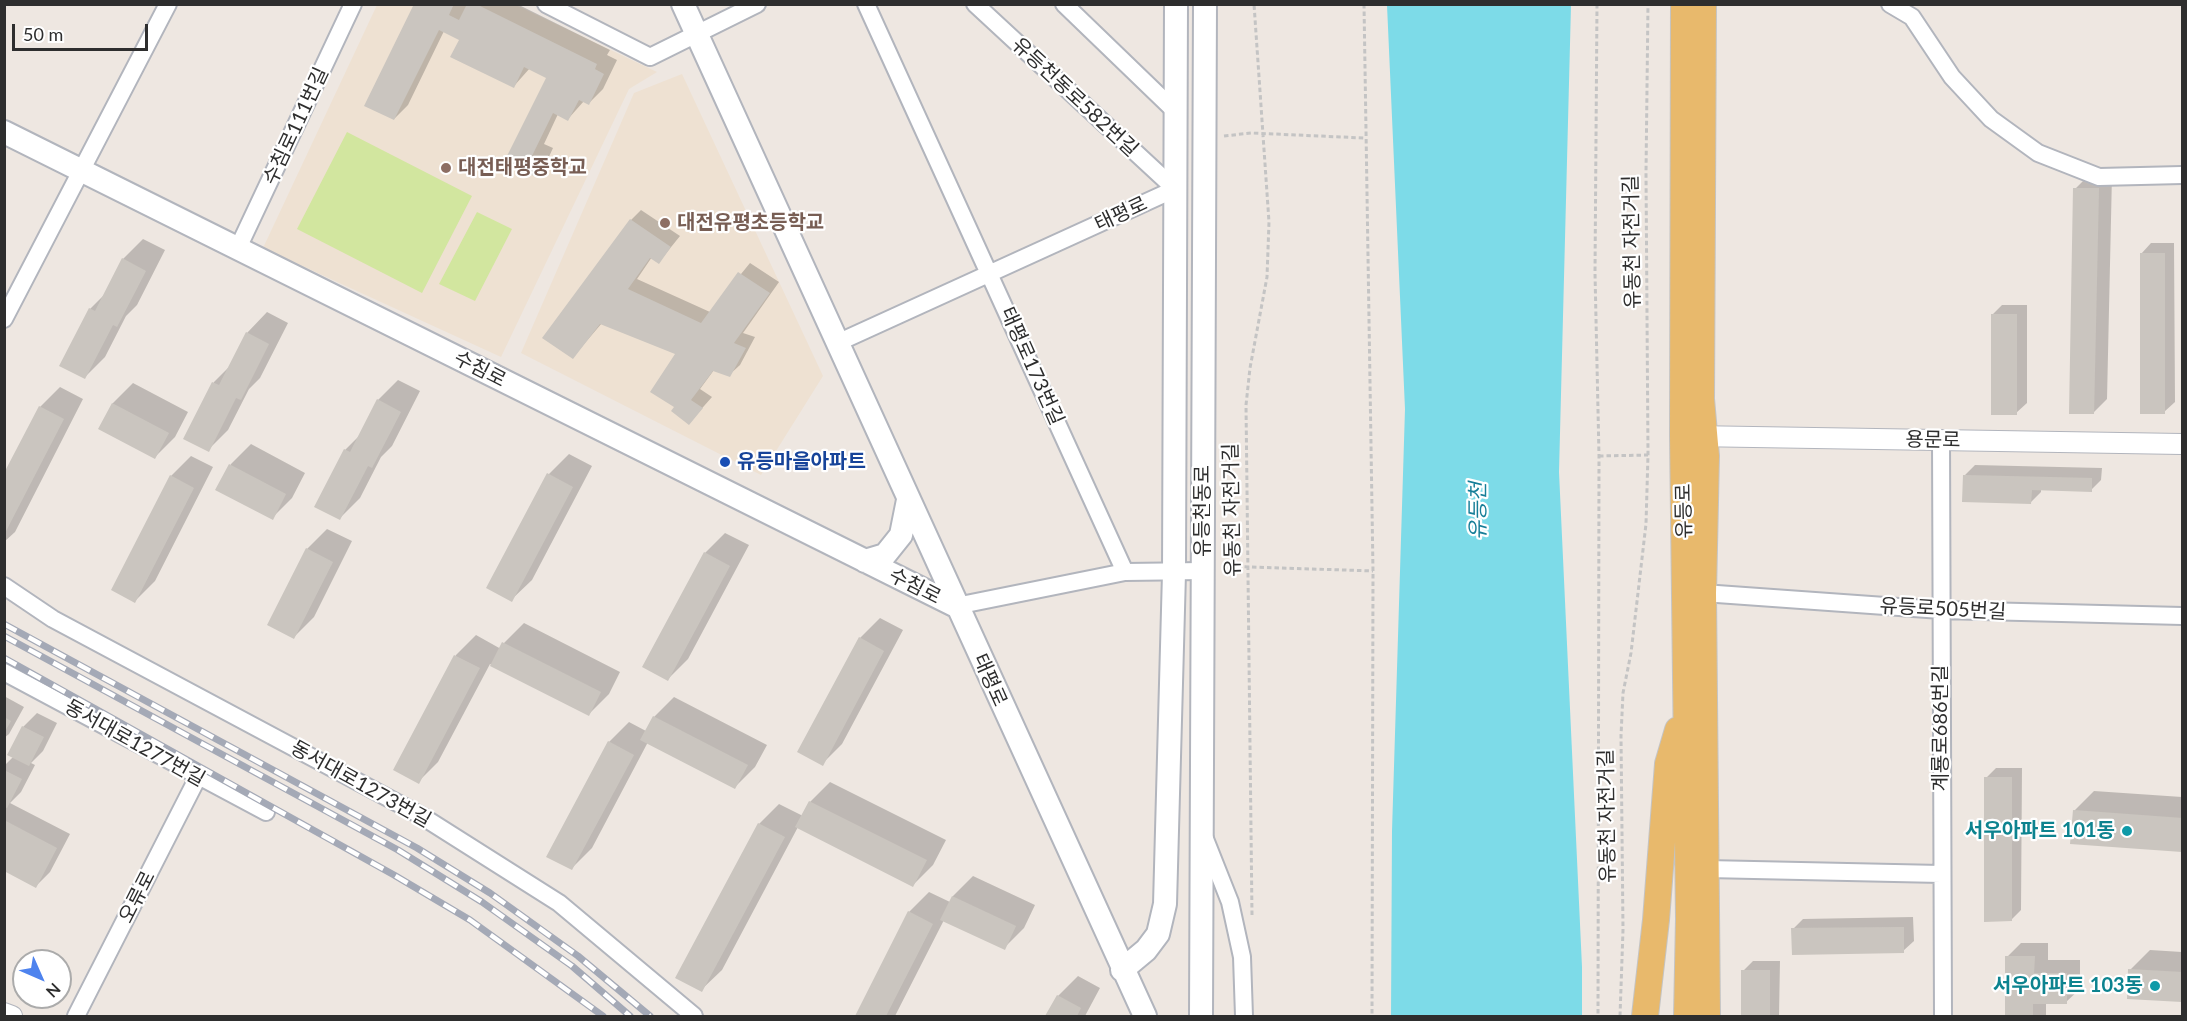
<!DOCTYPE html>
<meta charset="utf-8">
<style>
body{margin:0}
#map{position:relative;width:2187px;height:1021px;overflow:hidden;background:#eee7e1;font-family:Lato,sans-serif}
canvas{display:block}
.frame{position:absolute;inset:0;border:6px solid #2e2e2e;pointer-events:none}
.north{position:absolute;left:12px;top:949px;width:60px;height:60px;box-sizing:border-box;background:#fff;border:2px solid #ababab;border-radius:50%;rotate:135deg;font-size:16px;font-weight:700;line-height:24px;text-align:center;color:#2e2e2e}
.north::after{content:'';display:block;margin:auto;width:21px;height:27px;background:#4e83ee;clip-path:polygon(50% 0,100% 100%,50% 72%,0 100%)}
.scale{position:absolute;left:12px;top:24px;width:136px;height:27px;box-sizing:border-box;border:3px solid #2e2e2e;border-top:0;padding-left:8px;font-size:18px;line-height:21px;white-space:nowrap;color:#2e2e2e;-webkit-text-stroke:4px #fff;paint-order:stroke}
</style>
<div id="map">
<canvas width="2187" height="1021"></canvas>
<div class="frame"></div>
<div class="north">N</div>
<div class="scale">50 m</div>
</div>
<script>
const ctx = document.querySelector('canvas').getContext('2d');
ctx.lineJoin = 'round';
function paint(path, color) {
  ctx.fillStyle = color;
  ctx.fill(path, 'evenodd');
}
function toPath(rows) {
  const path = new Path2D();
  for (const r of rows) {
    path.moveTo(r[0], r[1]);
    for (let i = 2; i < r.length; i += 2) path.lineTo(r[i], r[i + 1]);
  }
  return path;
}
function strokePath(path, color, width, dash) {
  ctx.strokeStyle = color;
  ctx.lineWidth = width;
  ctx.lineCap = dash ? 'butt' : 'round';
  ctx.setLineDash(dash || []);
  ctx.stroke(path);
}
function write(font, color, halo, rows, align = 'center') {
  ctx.font = font + ' Lato,"Noto Sans KR",sans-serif';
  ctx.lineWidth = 4.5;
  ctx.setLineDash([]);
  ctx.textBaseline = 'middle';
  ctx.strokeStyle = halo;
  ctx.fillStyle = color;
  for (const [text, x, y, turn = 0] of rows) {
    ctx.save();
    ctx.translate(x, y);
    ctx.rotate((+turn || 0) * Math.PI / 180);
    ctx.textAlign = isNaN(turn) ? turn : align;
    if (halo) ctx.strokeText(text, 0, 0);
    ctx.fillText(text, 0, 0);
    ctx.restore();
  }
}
paint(toPath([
 [377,5,516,5,657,72,629,89,501,357,263,248],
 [682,74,823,376,761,475,521,353,634,93]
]), '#eee1d2');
paint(toPath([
 [347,132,472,196,422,293,297,229],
 [477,212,512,229,475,301,439,284]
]), '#d2e69f');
paint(toPath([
 [1387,5,1571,5,1559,472,1582,967,1582,1016,1391,1016,1392,831,1405,409]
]), '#7ddbe8');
paint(toPath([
 [416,4,517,4,610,50,607,55,617,60,603,89,589,103,584,101,568,119,558,114,544,144,553,148,547,161,533,174,506,161,548,77,530,68,514,86,461,39,444,31,408,105,394,119],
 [2089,175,2112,175,2107,399,2093,413,2075,189],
 [641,210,680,236,659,262,652,257,637,279,710,312,750,263,779,282,743,333,755,337,740,365,729,375,714,370,700,389,712,397,689,423,676,407,678,353,602,323,573,357,631,220],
 [143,239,165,250,137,305,126,316,105,357,85,377,90,309,106,293,123,259],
 [2151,243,2174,243,2175,402,2164,412,2141,254],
 [2002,305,2027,305,2027,403,2016,413,1992,315],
 [267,312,288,323,260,378,249,389,228,430,208,450,185,438,214,382,230,366,247,333],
 [398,380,420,391,392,446,381,457,360,498,340,518,345,450,360,435,378,400],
 [133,383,188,412,175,437,155,457,100,428,113,403],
 [60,387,83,399,15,532,4,542,4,476,40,407],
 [251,444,305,473,292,498,272,518,217,489,231,464],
 [569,454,592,466,532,580,511,600,488,587,549,474],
 [191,456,213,467,155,581,135,601,171,476],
 [1975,465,2102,468,2101,480,2091,490,2041,489,2041,492,2031,502,1965,475],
 [327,529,352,541,314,617,294,637,307,549],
 [725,533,749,545,688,659,668,679,705,553],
 [880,618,903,630,842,744,822,764,860,638],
 [524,623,620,672,609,694,589,714,490,664,438,762,418,782,395,769,456,655,476,635,501,649,504,643],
 [4,696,24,707,9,734,4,738],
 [674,697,767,745,755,767,735,787,648,742,592,848,572,868,609,742,629,722,646,731,654,717],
 [37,713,57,723,43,751,31,763,35,765,21,792,10,803,70,834,50,872,36,886,4,870,4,766,14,756,23,727],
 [1996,768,2022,768,2021,910,2011,920,1986,778],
 [830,782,946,840,933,865,913,885,798,827,722,970,701,990,759,824,779,804,803,816,810,802],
 [2094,791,2182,797,2182,851,2071,842,2074,811],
 [973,876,1035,905,1024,928,1004,948,944,920,895,1016,856,1016,909,912,929,892,950,902,953,896],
 [1913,917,1914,941,1903,951,1793,929,1803,919],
 [2021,943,2048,943,2048,960,2080,960,2080,989,2066,1002,2046,1002,2046,1016,2006,1016,2007,957],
 [2150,950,2182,952,2182,1001,2128,998,2130,970],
 [1753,961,1780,961,1779,1016,1742,1016,1743,971],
 [1078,976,1100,988,1085,1016,1047,1016,1058,996]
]), '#0003');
paint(toPath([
 [414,4,454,4,449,15,459,20,467,4,476,4,597,64,595,69,604,74,589,105,579,100,568,121,553,113,531,158,541,162,534,176,504,162,546,78,524,67,514,88,450,57,459,40,439,30,394,120,364,106],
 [2073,188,2099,188,2094,414,2069,414],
 [630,219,671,247,659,264,650,258,628,289,701,323,738,272,770,293,734,343,746,348,730,377,713,371,691,400,703,408,689,425,671,411,674,407,650,392,675,354,600,324,573,359,542,338],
 [2140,253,2165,253,2165,414,2140,414],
 [122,258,146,271,117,327,113,325,85,379,59,366,89,308,95,311],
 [1991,314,2017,314,2017,415,1991,415],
 [246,332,269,344,241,400,236,398,209,452,183,439,212,382,219,385],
 [377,399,401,412,372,468,368,466,340,520,314,507,344,449,350,452],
 [112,403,169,433,155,459,98,429],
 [39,406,64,419,4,535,4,473],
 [229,464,286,494,273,520,215,490],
 [547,473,573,487,512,602,486,588],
 [170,475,194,488,135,603,111,590],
 [1963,475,2092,478,2092,492,2032,490,2031,504,1962,502],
 [306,548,333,562,294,639,267,625],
 [704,552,730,566,668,681,642,667],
 [859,637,884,651,823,766,797,752],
 [502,642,601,692,589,716,490,666],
 [454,655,480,668,419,784,393,770],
 [653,716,748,765,735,789,640,740],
 [4,717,11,721,4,733],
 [22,726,44,737,29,766,7,755],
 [608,741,634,755,572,870,546,857],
 [4,770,22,779,7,808,4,807],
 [1984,777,2012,777,2012,921,1984,922],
 [809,801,927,860,913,887,795,827],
 [2073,810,2182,818,2182,852,2070,844],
 [4,820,57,848,36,888,4,871],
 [758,823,785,837,702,992,675,978],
 [952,896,1016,926,1005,950,940,920],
 [908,911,933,924,886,1016,855,1016],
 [1904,927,1904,953,1792,955,1791,928],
 [2005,956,2035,956,2034,973,2067,973,2067,1004,2033,1004,2033,1016,2005,1016],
 [2128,969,2182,972,2182,1002,2127,999],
 [1741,970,1770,970,1770,1016,1741,1016],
 [1057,995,1081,1008,1077,1016,1045,1016]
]), '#cac5bf');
const minor = toPath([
 [546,4,650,57,757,4],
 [866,4,1125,572],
 [1064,4,1177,113],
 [1890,4,1912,17,1952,77,1991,119,2038,153,2099,177,2182,175],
 [238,248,353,4],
 [4,319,168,4],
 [837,343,1175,189,975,4],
 [1941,440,1943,1016],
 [4,586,53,619,420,815,559,903,694,1016],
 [1703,593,1941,610,2182,616],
 [956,606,1125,572,1203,571],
 [4,672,266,812],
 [1205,839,1230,902,1242,957,1244,1016],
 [1707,869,1941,874],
 [76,1016,198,777]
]);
const tertiary = toPath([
 [1692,436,2182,444],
 [4,1013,12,1016]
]);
const secondary = toPath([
 [683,4,1145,1016],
 [4,132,956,606],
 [865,561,885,555,901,535,908,500],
 [1122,970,1146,950,1158,934,1165,904,1174,573,1176,4],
 [1201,1016,1205,4]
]);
const primary = toPath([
 [1684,4,1683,435,1689,919,1687,1016],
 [1703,4,1701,399,1706,456,1703,593,1707,1016],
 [1645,1016,1656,920,1668,764,1678,730]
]);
strokePath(minor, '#b2b5bd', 20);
strokePath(tertiary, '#b2b5bd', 22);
strokePath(secondary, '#b2b5bd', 26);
strokePath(primary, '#c4c4c4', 28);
strokePath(toPath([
 [1364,4,1373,571,1372,1016],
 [1597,4,1595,273,1599,456,1598,1016],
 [1224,136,1251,133,1364,138],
 [1599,456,1648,455],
 [1222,566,1373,571],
 [1252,915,1246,405,1250,368,1267,277,1269,222,1254,4],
 [1620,1016,1623,930,1621,736,1623,693,1631,653,1646,524,1648,455,1646,173,1648,4]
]), '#c4c4c4', 3, [4.5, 3]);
strokePath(minor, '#fff', 16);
strokePath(tertiary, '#fff', 20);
strokePath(secondary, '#fff', 22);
strokePath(primary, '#e8b96c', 26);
const rail = toPath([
 [4,624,417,848,490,893,578,956,650,1016],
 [4,636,398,850,482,902,572,966,630,1016],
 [4,658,394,875,470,920,603,1016]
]);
strokePath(rail, '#a4a9b6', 7);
strokePath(rail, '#fff', 4.5, [14]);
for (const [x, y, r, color] of [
 [446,168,6,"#8d6e63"],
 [665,223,6,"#8d6e63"],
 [725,462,6,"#1a4fb4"],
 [2127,831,6,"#0f9aa8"],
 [2155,986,6,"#0f9aa8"]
]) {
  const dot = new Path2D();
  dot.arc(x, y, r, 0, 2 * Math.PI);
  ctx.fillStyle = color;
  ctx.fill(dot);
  strokePath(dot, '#fff', 2);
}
write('20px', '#2e2e2e', '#fff', [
 ["유등천동로582번길",1075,97,43],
 ["수침로111번길",296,126,-65],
 ["태평로",1121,214,-25],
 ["유동천 자전거길",1632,242,-91],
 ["태평로173번길",1032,366,66],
 ["수침로",480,369,27],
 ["용문로",1933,440,1],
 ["유동천 자전거길",1232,510,-91],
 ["유등천동로",1203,511,-90],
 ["유등로",1684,511,-91],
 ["수침로",915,586,27],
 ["유등로505번길",1943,609,3],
 ["태평로",990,680,66],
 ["계룡로686번길",1941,728,-90],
 ["동서대로1277번길",135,743,29],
 ["동서대로1273번길",361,784,29],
 ["유동천 자전거길",1607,816,-91],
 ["오류로",137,897,-63]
]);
write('bold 20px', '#785e54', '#fff', [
 ["대전태평중학교",458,168],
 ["대전유평초등학교",677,223]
], 'left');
write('bold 20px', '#164399', '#fff', [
 ["유등마을아파트",737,462]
], 'left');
write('bold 20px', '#0d838f', '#fff', [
 ["서우아파트 101동",2115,831],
 ["서우아파트 103동",2143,986]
], 'right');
write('italic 21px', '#177e98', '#fff', [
 ["유등천",1478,511,-90]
]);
</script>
